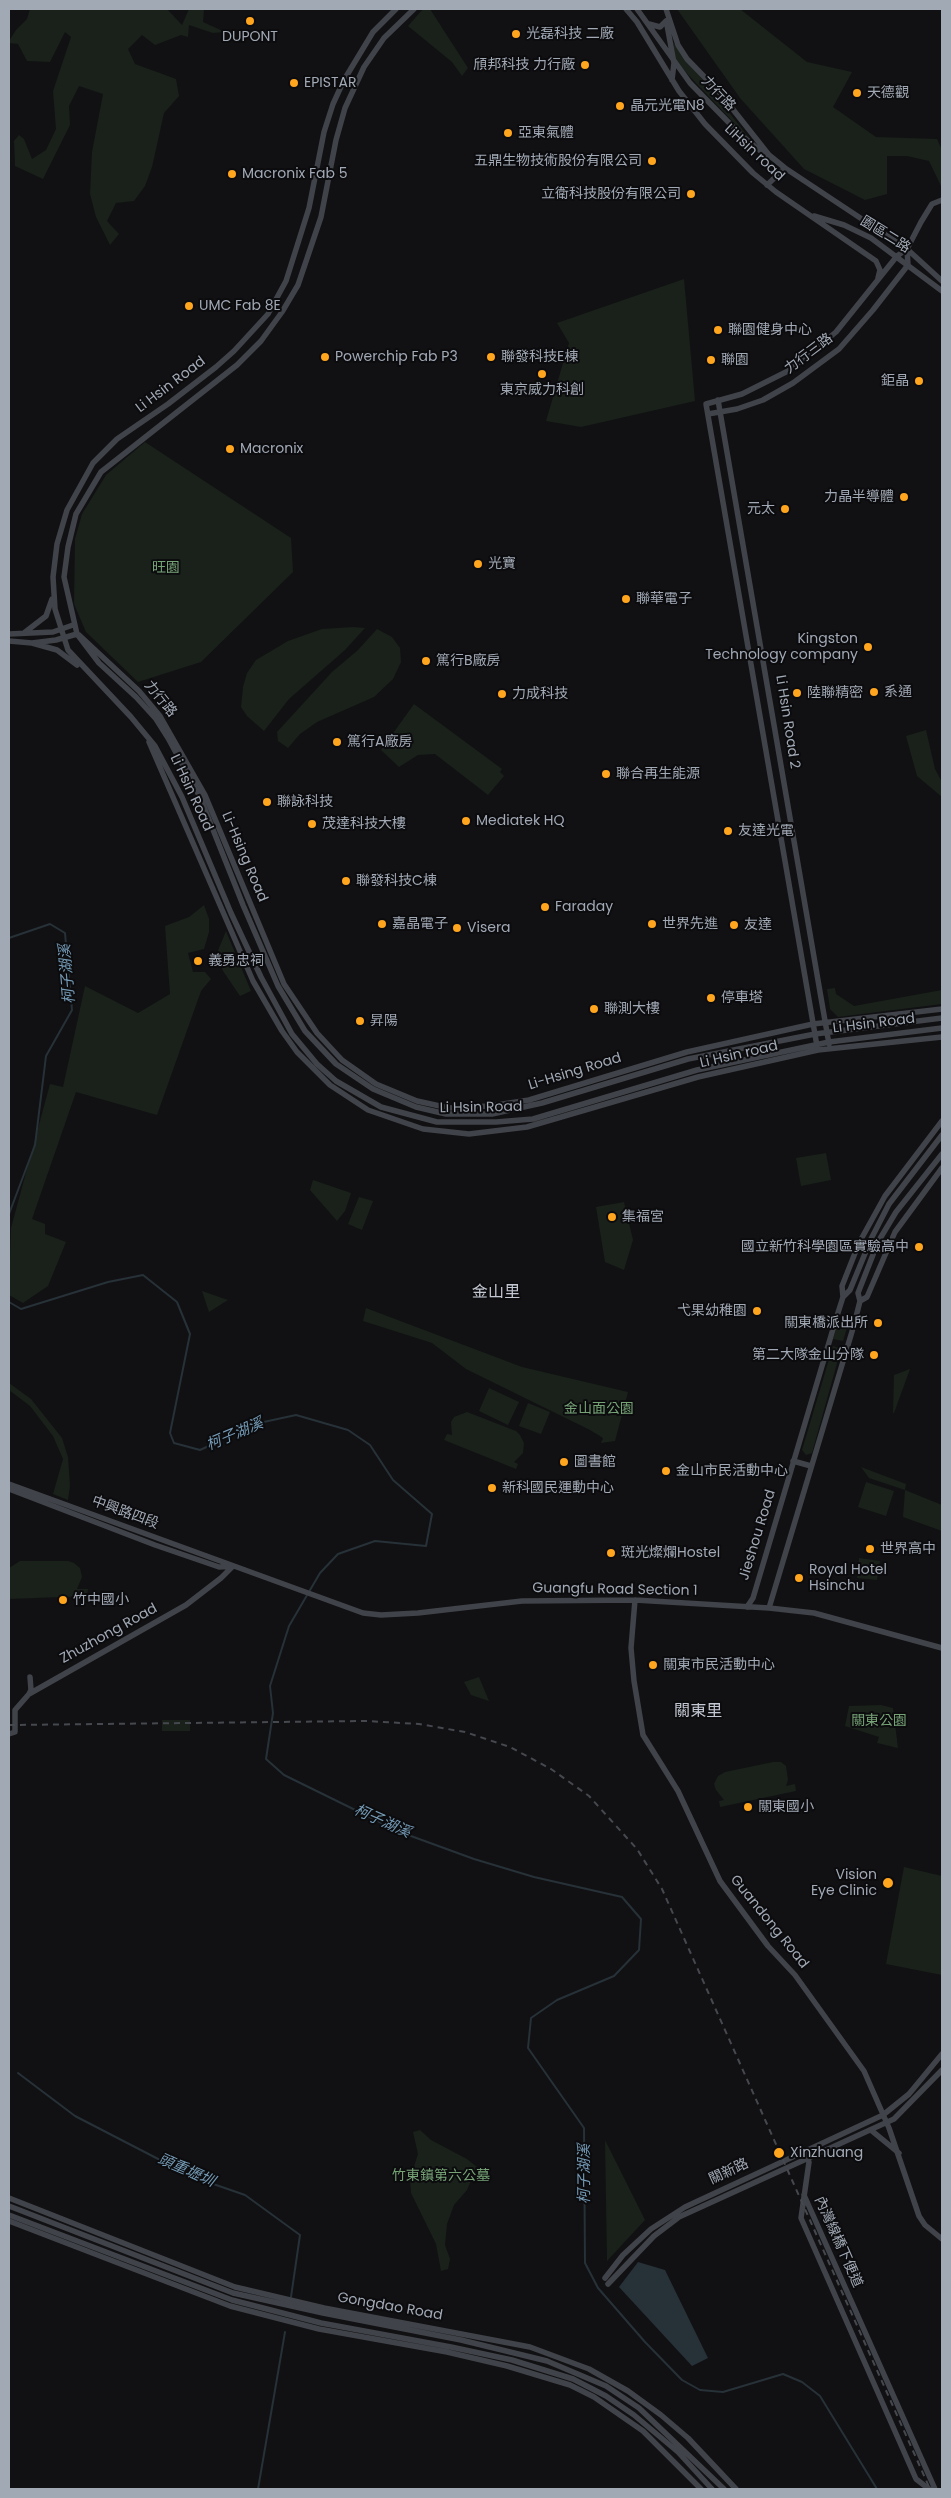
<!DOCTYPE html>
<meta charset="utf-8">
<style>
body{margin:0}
#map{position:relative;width:951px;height:2498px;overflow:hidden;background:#111113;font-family:Poppins,sans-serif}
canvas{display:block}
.frame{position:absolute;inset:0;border:10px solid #a1a9b5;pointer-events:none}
</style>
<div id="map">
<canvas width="951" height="2498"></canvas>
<div class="frame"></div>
</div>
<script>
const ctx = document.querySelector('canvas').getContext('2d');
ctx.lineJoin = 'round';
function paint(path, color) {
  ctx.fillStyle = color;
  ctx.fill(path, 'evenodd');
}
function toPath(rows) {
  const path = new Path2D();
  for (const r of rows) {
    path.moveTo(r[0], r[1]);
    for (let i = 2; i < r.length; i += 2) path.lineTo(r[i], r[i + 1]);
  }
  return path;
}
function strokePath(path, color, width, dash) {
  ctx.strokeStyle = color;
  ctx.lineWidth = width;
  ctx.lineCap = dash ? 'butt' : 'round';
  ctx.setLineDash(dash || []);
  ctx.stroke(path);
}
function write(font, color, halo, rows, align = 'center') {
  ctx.font = font + ' Poppins,"Noto Sans TC",sans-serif';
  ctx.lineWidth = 4;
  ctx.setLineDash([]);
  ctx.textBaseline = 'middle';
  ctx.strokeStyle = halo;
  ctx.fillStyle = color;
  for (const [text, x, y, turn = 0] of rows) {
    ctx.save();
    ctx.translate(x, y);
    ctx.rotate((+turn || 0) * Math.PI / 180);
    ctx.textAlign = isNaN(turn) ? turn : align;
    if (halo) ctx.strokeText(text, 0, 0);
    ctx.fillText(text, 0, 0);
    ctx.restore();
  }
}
paint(toPath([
 [30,9,167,9,182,25,189,9,204,9,203,22,225,32,213,33,189,25,188,37,181,35,155,45,142,35,128,49,135,64,176,79,179,96,164,113,152,167,145,186,134,201,116,203,107,221,119,234,110,245,96,217,90,194,92,152,103,94,79,86,69,106,70,125,43,179,15,166,14,141,19,135,24,139,32,159,46,150,56,129,53,91,71,37,65,32,50,62,27,61,18,44,9,43,9,41,16,30,27,19],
 [423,9,430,9,468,68,462,76,452,62,408,26],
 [677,9,740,9,807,62,852,72,833,107,876,137,937,139,942,150,942,188,929,161,907,156,887,156,887,194,865,200,804,169,740,98],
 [673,42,754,144,676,62],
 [684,279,695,401,581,427,546,421,569,343,557,323],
 [145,442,291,538,293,572,201,662,138,682,86,632,74,604,75,539,82,514,106,475],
 [353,627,365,628,345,650,289,699,264,731,247,716,241,707,243,687,247,673,256,660,288,641,322,629],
 [377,629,392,637,400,648,401,662,393,679,374,697,317,722,300,734,288,748,278,741,277,732,332,672,358,650],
 [414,704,502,769,500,772,504,776,488,795,435,754,418,755,399,767,381,750],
 [926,730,935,769,942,782,942,797,917,776,906,736],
 [204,905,209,919,209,932,204,949,188,953,193,972,205,972,211,979,201,991,157,1115,76,1092,32,1219,45,1224,45,1234,66,1242,48,1286,23,1303,9,1295,11,1228,50,1084,63,1087,85,986,138,1013,170,994,165,926,189,917],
 [226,931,251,991,240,996,223,971,217,953],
 [835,988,836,994,854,1006,942,990,942,1004,838,1017,830,1009,827,989],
 [826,1153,831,1180,801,1186,796,1158],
 [313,1180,351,1193,345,1211,337,1221,310,1190],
 [359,1197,373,1201,362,1230,348,1224],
 [624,1202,633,1240,624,1270,605,1262,596,1207],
 [202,1291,228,1300,209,1312],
 [366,1308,522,1367,628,1392,615,1441,601,1443,603,1438,590,1430,466,1369,432,1343,363,1321],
 [844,1323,847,1328,843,1341,833,1339,837,1326],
 [833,1346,841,1349,812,1453,806,1455,802,1450],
 [910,1369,894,1413,893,1413,894,1375],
 [9,1383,31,1399,62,1438,68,1457,70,1486,68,1500,53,1494,63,1459,53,1436,30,1406,9,1390],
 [489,1388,519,1402,508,1425,479,1411],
 [528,1403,550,1412,541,1434,519,1426],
 [467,1412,516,1431,520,1435,524,1443,523,1453,514,1462,518,1464,516,1469,444,1440,447,1434,452,1435,451,1422,454,1417],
 [861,1467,906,1484,905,1490,869,1478],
 [866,1482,894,1491,886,1516,858,1507],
 [905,1490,942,1505,942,1531,903,1517],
 [859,1558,880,1561,877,1580,857,1578],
 [20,1561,68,1561,74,1563,80,1568,82,1577,77,1589,88,1589,87,1596,9,1599,9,1568],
 [479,1677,489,1701,471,1695,464,1682],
 [881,1705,893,1708,898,1748,877,1743,879,1737,845,1726,849,1706],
 [162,1720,190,1720,190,1731,162,1731],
 [773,1762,781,1762,786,1766,788,1780,786,1786,795,1784,796,1791,720,1807,719,1801,724,1800,716,1790,714,1784,718,1776,725,1772],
 [904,1867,942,1876,942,1975,886,1964],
 [420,2130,431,2140,467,2159,477,2167,467,2190,454,2205,447,2224,445,2245,450,2259,448,2269,441,2271,436,2244,411,2193,410,2179,418,2154,413,2132],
 [605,2140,645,2220,607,2261]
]), '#19211a');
paint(toPath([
 [638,2262,665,2270,708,2358,692,2366,619,2287]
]), '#273138');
strokePath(toPath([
 [9,938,50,924,65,933,72,1010,46,1056,35,1145,9,1214],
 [9,1302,21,1309,108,1282,143,1275,177,1302,190,1334,170,1433,174,1443,200,1450,259,1423,296,1415,348,1430,370,1445,393,1480,432,1514,426,1546,375,1541,338,1554,320,1573,289,1626,270,1686,273,1713,266,1759,284,1775,400,1832,474,1859,534,1877,622,1897,641,1919,639,1950,614,1976,557,2000,531,2018,528,2048,584,2128,585,2263,598,2288,645,2342,682,2380,700,2390,723,2392,783,2374,802,2382,820,2396,877,2489],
 [18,2073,75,2116,193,2177,245,2195,300,2235,291,2297],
 [258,2489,285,2332]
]), '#273138', 2);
strokePath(toPath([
 [396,9,373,32,344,80,333,104,324,132,309,208,298,243,286,281,268,314,234,351,216,367,168,404,117,439,93,463,67,510,57,544,53,577,55,609,68,650,131,717,155,746,182,797,231,913,261,977,292,1034,317,1064,336,1081,381,1107,437,1122,496,1122,533,1119,697,1070,829,1042,942,1028],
 [414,9,384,38,364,67,345,108,336,140,321,217,298,285,282,312,261,341,237,365,101,472,76,514,68,547,64,577,77,634,99,663,136,697,156,719,168,738,200,797,243,905,278,986,305,1031,336,1064,373,1089,416,1107,446,1114,492,1114,542,1103,688,1059,815,1034,942,1018],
 [626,9,637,22,679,91,705,124,753,173,776,192,876,261,880,270,878,278],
 [637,9,690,83,740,134,769,158],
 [666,9,678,45,687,59,720,93,769,155,785,168,907,249,942,281],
 [649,24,660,27,666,21],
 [667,25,674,63,672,80],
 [767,185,785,168],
 [814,216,844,225,871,238,942,291],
 [718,400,829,1044],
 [708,414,737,409,763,400,793,383,839,349,873,310,908,265,907,249,921,222,932,204,942,200],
 [24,633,46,616,52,599],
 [9,634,53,632,73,625],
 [79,635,139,691,160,716,205,795,284,984,317,1033,342,1060,376,1084,417,1101,449,1108,490,1106,529,1100,687,1052,813,1024,942,1009],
 [9,641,32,643,56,640,77,634],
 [32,643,57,650,77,665],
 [149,742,253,981,282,1031,297,1052,330,1085,368,1110,423,1129,469,1134,527,1127,698,1077,818,1050,942,1037],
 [817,1046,706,404,742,394,790,370,836,332,897,256,907,249],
 [843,1297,850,1290,871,1239,889,1204,942,1135],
 [860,1301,867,1297,895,1232,942,1168],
 [793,1461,811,1466],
 [9,1484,363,1613,381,1615,418,1613,522,1601,635,1600,769,1608,814,1613,942,1648],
 [9,1489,155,1545,219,1567,233,1566],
 [635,1600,631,1648,634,1681,643,1735,678,1791,720,1881,768,1946,795,1975,864,2071,889,2128,919,2216,925,2225,942,2239],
 [747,1607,753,1598,836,1319,843,1297,842,1286,859,1243,885,1196,942,1121],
 [769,1608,854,1325,860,1301,858,1293,878,1242,896,1212,942,1154],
 [29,1694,31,1690,30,1677],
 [9,1734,15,1732,15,1710,29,1694,186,1605,221,1578,233,1566],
 [871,2130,899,2153],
 [806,2155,809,2162,801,2218,916,2479,929,2489],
 [804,2195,935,2489],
 [9,2198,235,2287,324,2308,530,2347,589,2369,628,2391,661,2415,688,2438,736,2489],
 [9,2206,233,2293,323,2313,461,2340,547,2361,606,2386,639,2408,724,2489],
 [9,2215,232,2300,321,2323,451,2347,512,2360,573,2379,606,2396,634,2415,678,2452,712,2489],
 [9,2221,230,2306,319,2329,447,2352,507,2366,570,2385,594,2397,643,2431,701,2489],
 [605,2278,623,2255,651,2229,685,2207,883,2115,909,2094,942,2054],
 [608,2284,654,2236,679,2217,894,2119,942,2070]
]), '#404349', 5.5);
strokePath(toPath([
 [9,1725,367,1721,419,1724,465,1732,510,1747,551,1769,589,1796,637,1849,662,1889,930,2489]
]), '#45484e', 2, [6, 5]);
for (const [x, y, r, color] of [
 [250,21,5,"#ffa51e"],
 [516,34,5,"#ffa51e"],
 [585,65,5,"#ffa51e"],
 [294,83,5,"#ffa51e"],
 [857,93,5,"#ffa51e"],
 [620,106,5,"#ffa51e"],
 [508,133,5,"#ffa51e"],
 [652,161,5,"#ffa51e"],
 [232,174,5,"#ffa51e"],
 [691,194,5,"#ffa51e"],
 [189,306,5,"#ffa51e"],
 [718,330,5,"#ffa51e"],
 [325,357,5,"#ffa51e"],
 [491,357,5,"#ffa51e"],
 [711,360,5,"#ffa51e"],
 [542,374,5,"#ffa51e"],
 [919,381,5,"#ffa51e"],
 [230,449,5,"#ffa51e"],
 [904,497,5,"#ffa51e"],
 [785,509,5,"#ffa51e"],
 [478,564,5,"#ffa51e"],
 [626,599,5,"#ffa51e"],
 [868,647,5,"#ffa51e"],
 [426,661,5,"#ffa51e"],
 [874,692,5,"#ffa51e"],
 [797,693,5,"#ffa51e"],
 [502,694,5,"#ffa51e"],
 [337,742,5,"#ffa51e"],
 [606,774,5,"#ffa51e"],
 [267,802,5,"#ffa51e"],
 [466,821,5,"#ffa51e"],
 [312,824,5,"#ffa51e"],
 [728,831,5,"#ffa51e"],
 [346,881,5,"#ffa51e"],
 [545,907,5,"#ffa51e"],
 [382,924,5,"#ffa51e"],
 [652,924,5,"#ffa51e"],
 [734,925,5,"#ffa51e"],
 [457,928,5,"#ffa51e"],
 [198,961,5,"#ffa51e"],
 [711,998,5,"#ffa51e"],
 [594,1009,5,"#ffa51e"],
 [360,1021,5,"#ffa51e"],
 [612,1217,5,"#ffa51e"],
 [919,1247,5,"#ffa51e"],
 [757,1311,5,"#ffa51e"],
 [878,1323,5,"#ffa51e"],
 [874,1355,5,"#ffa51e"],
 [564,1462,5,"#ffa51e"],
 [666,1471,5,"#ffa51e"],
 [492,1488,5,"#ffa51e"],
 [870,1549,5,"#ffa51e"],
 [611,1553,5,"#ffa51e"],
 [799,1578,5,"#ffa51e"],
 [63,1600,5,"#ffa51e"],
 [653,1665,5,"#ffa51e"],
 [748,1807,5,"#ffa51e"],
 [888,1883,6,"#ffa51e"],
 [779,2153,6,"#ffa51e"]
]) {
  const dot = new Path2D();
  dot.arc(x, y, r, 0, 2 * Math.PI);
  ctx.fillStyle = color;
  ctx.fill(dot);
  strokePath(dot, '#0c0c0e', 2);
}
write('14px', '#a1a9b5', '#0c0c0e', [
 ["光磊科技 二廠",526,34],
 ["DUPONT",250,37,"center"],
 ["頎邦科技 力行廠",575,65,"right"],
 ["EPISTAR",304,83],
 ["天德觀",867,93],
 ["晶元光電N8",630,106],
 ["亞東氣體",518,133],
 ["五鼎生物技術股份有限公司",642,161,"right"],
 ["Macronix Fab 5",242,174],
 ["立衛科技股份有限公司",681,194,"right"],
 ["UMC Fab 8E",199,306],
 ["聯園健身中心",728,330],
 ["Powerchip Fab P3",335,357],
 ["聯發科技E棟",501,357],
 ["聯園",721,360],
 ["鉅晶",909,381,"right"],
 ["東京威力科創",542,390,"center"],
 ["Macronix",240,449],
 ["力晶半導體",894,497,"right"],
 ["元太",775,509,"right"],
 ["光寶",488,564],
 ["聯華電子",636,599],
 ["Kingston",858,639,"right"],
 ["Technology company",858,655,"right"],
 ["篤行B廠房",436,661],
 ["系通",884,692],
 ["陸聯精密",807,693],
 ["力成科技",512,694],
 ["篤行A廠房",347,742],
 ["聯合再生能源",616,774],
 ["聯詠科技",277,802],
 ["Mediatek HQ",476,821],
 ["茂達科技大樓",322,824],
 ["友達光電",738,831],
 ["聯發科技C棟",356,881],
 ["Faraday",555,907],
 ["嘉晶電子",392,924],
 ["世界先進",662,924],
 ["友達",744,925],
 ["Visera",467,928],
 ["義勇忠祠",208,961],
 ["停車塔",721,998],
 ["聯測大樓",604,1009],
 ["昇陽",370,1021],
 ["集福宮",622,1217],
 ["國立新竹科學園區實驗高中",909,1247,"right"],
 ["弋果幼稚園",747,1311,"right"],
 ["關東橋派出所",868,1323,"right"],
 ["第二大隊金山分隊",864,1355,"right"],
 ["圖書館",574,1462],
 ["金山市民活動中心",676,1471],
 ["新科國民運動中心",502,1488],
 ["世界高中",880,1549],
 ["斑光燦爛Hostel",621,1553],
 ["Royal Hotel",809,1570],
 ["Hsinchu",809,1586],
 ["竹中國小",73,1600],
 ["關東市民活動中心",663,1665],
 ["關東國小",758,1807],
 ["Vision",877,1875,"right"],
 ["Eye Clinic",877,1891,"right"],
 ["Xinzhuang",790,2153]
], 'left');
write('14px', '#a1a9b5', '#0c0c0e', [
 ["力行路",718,94,46],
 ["LiHsin road",754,153,43],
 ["園區二路",885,235,32],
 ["力行三路",809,354,-37],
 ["Li Hsin Road",171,385,-37],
 ["力行路",160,699,51],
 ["Li Hsin Road 2",787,722,81],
 ["Li Hsin Road",191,793,65],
 ["Li-Hsing Road",244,857,67],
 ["Li Hsin Road",874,1024,-7],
 ["Li Hsin road",739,1055,-13],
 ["Li-Hsing Road",575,1072,-17],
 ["Li Hsin Road",481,1108,-1],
 ["中興路四段",125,1513,20],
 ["Jieshou Road",758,1535,-73],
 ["Guangfu Road Section 1",615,1590,1],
 ["Zhuzhong Road",109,1634,-29],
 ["Guandong Road",769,1922,51],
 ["關新路",729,2172,-25],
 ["內灣線橋下便道",838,2242,66],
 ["Gongdao Road",390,2307,10]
]);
write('14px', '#76a376', '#0c0c0e', [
 ["旺園",166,568],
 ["金山面公園",599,1409],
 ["關東公園",879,1721],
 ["竹東鎮第六公墓",441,2176]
]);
write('italic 15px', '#749ab5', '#0c0c0e', [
 ["柯子湖溪",68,974,-95],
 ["柯子湖溪",235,1435,-23],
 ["柯子湖溪",382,1822,24],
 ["頭重壢圳",186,2171,24],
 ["柯子湖溪",585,2174,-90]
]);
write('16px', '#c3c7d1', '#0c0c0e', [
 ["金山里",496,1293],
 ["關東里",698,1712]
]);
</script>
